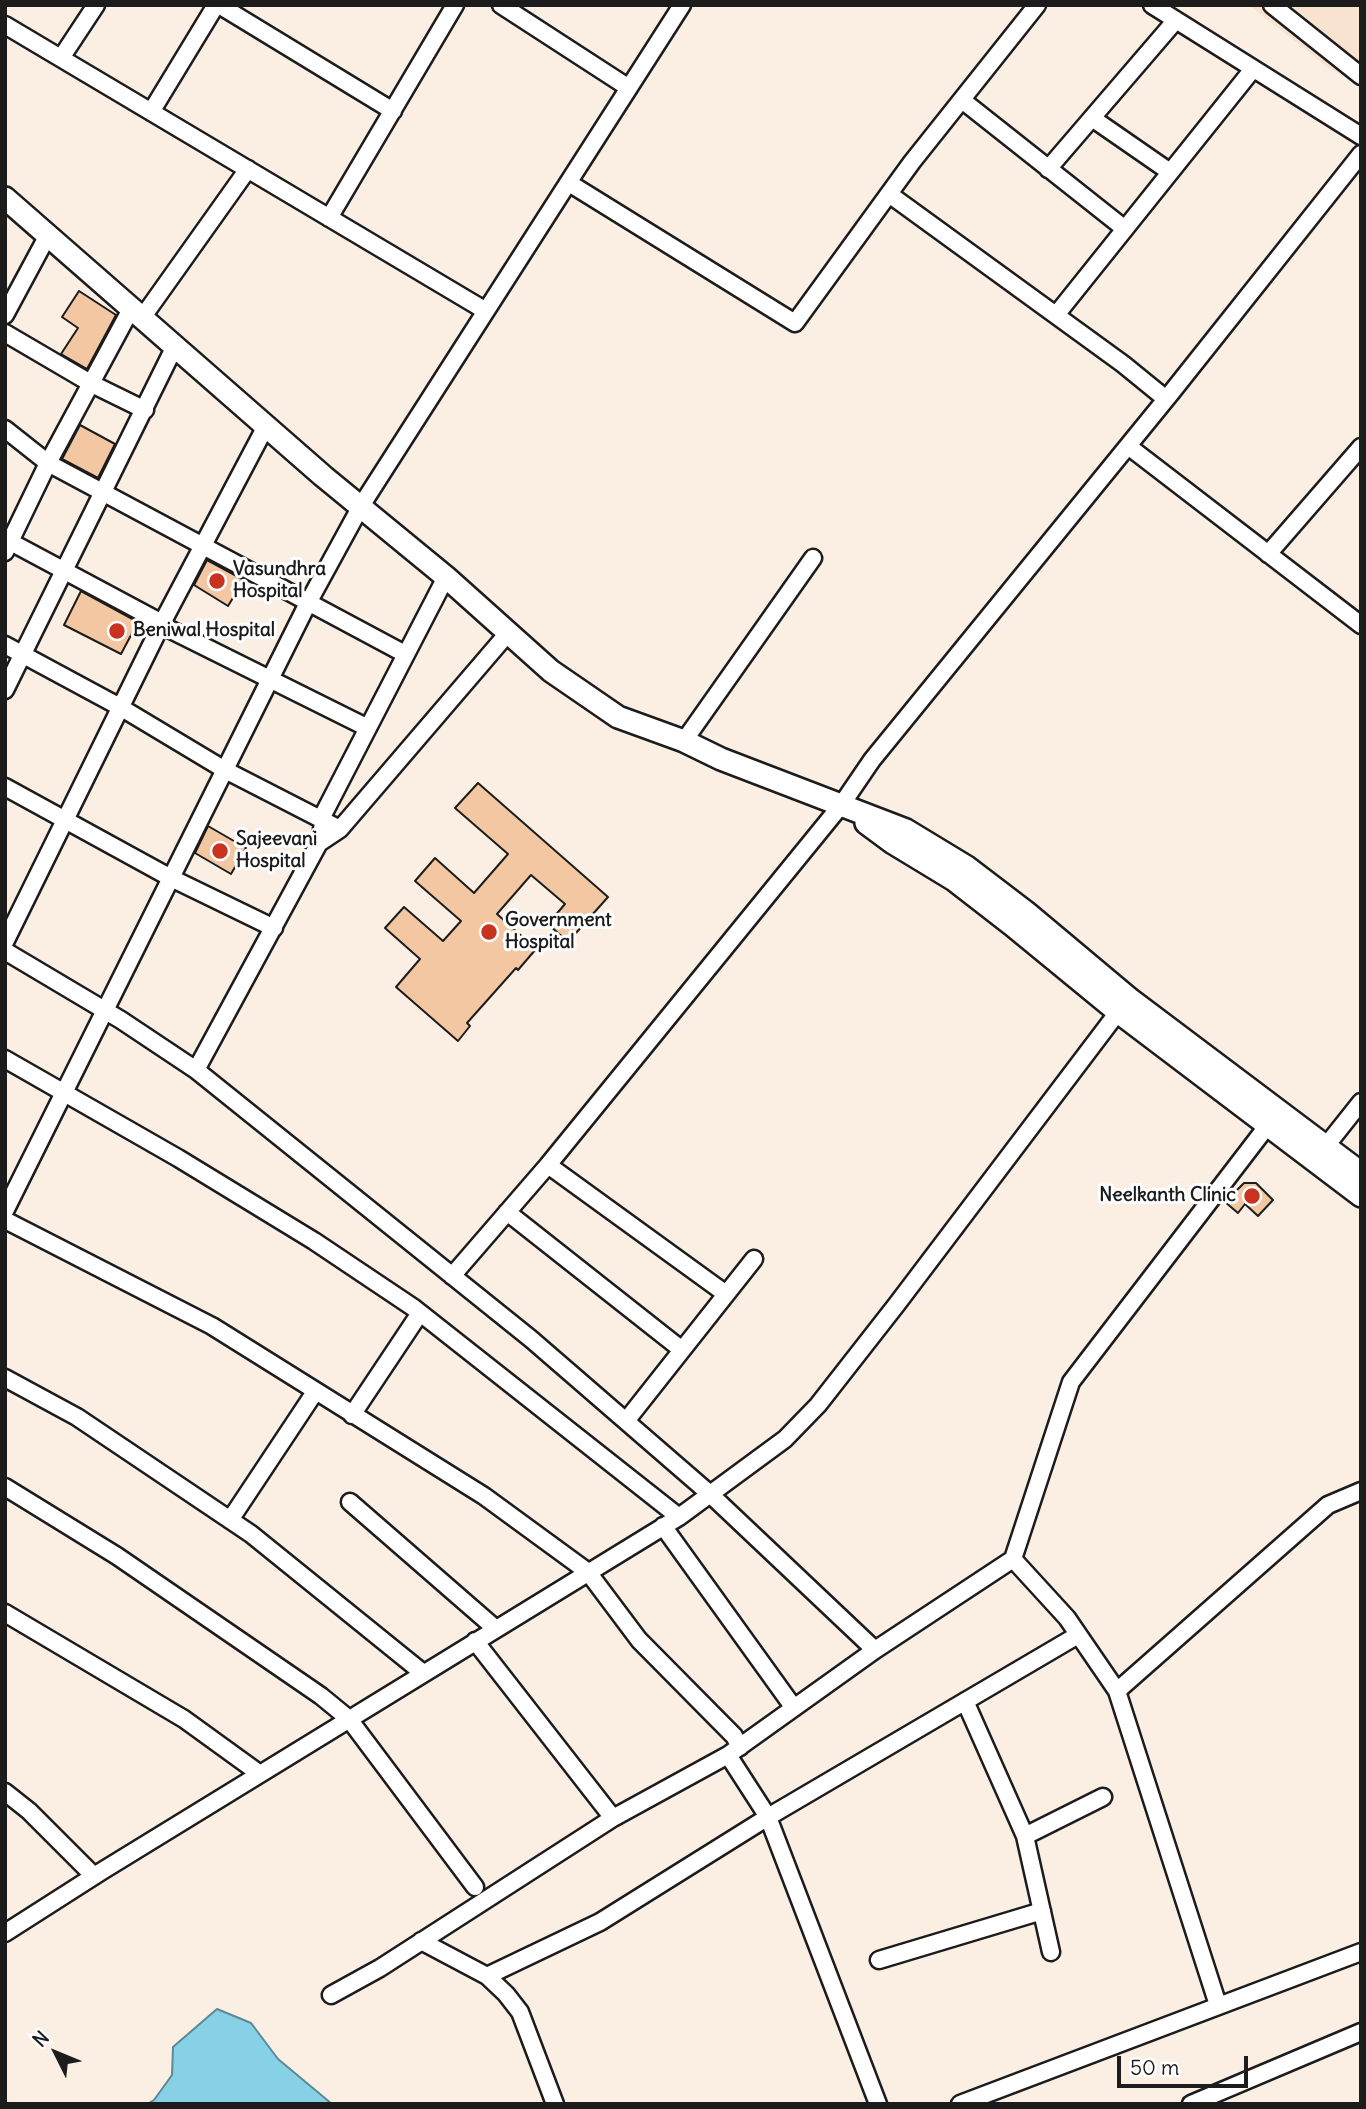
<!DOCTYPE html>
<style>
body{margin:0}
#map{position:relative;width:1366px;height:2109px;overflow:hidden;background:#fbeee3;font-family:Delius,sans-serif}
canvas{display:block}
.frame{position:absolute;inset:0;border:7px solid #1c1c1c;pointer-events:none}
.north{position:absolute;left:21px;top:2018px;width:70px;height:70px;-webkit-text-stroke:5px #fff;paint-order:stroke;rotate:313deg;font-size:19px;font-weight:700;line-height:28px;text-align:center;color:#1c1c1c}
.north::after{content:'';display:block;margin:auto;width:24px;height:32px;background:#1c1c1c;clip-path:polygon(50% 0,100% 100%,50% 72%,0 100%)}
.scale{position:absolute;left:1117px;top:2056px;width:131px;height:32px;box-sizing:border-box;border:4px solid #1c1c1c;border-top:0;padding-left:9px;font-size:21px;line-height:24px;white-space:nowrap;color:#1c1c1c;-webkit-text-stroke:5px #fff;paint-order:stroke}
</style>
<div id="map">
<canvas width="1366" height="2109"></canvas>
<div class="frame"></div>
<div class="north">N</div>
<div class="scale">50 m</div>
</div>
<script>
const ctx = document.querySelector('canvas').getContext('2d');
ctx.lineJoin = 'round';
function paint(path, color) {
  ctx.fillStyle = color;
  ctx.fill(path, 'evenodd');
}
function toPath(rows) {
  const path = new Path2D();
  for (const r of rows) {
    path.moveTo(r[0], r[1]);
    for (let i = 2; i < r.length; i += 2) path.lineTo(r[i], r[i + 1]);
  }
  return path;
}
function strokePath(path, color, width, dash) {
  ctx.strokeStyle = color;
  ctx.lineWidth = width;
  ctx.lineCap = dash ? 'butt' : 'round';
  ctx.setLineDash(dash || []);
  ctx.stroke(path);
}
function write(font, color, halo, rows, align = 'center') {
  ctx.font = font + ' Delius,sans-serif';
  ctx.lineWidth = 6;
  ctx.setLineDash([]);
  ctx.textBaseline = 'middle';
  ctx.strokeStyle = halo;
  ctx.fillStyle = color;
  for (const [text, x, y, turn = 0] of rows) {
    ctx.save();
    ctx.translate(x, y);
    ctx.rotate((+turn || 0) * Math.PI / 180);
    ctx.textAlign = isNaN(turn) ? turn : align;
    if (halo) ctx.strokeText(text, 0, 0);
    ctx.fillText(text, 0, 0);
    ctx.restore();
  }
}
paint(toPath([
 [1249,5,1361,5,1361,84,1330,69]
]), '#f8e2d0');
const water = toPath([
 [217,2009,251,2023,278,2059,332,2104,147,2104,154,2100,172,2075,173,2047,217,2009]
]);
paint(water, '#87d1e7');
strokePath(water, '#5c8996', 2);
const building = toPath([
 [79,291,116,315,87,369,61,354,78,328,62,317,79,291],
 [80,425,115,444,98,478,62,459,80,425],
 [207,560,244,580,228,606,194,585,207,560],
 [81,591,138,622,121,654,64,625,81,591],
 [478,783,608,897,568,942,548,924,565,904,531,875,497,914,536,949,518,970,516,968,467,1023,470,1026,458,1041,396,987,420,959,385,928,404,907,443,941,461,921,415,881,435,858,474,893,508,854,455,808,478,783],
 [208,826,246,848,231,874,195,853,208,826],
 [1244,1183,1256,1183,1273,1200,1258,1216,1245,1204,1238,1213,1225,1202,1244,1183]
]);
paint(building, '#f2c7a2');
strokePath(building, '#1c1c1c', 2);
const street = toPath([
 [219,5,393,111],
 [501,5,629,88],
 [1152,5,1361,136],
 [1272,5,1361,76],
 [5,25,486,311],
 [61,58,96,5],
 [962,100,1125,229],
 [151,112,216,5],
 [1092,118,1170,172],
 [1048,169,1176,20],
 [569,183,795,323,912,162,1037,5],
 [889,194,1123,364,1166,399],
 [329,218,455,5],
 [5,315,48,235],
 [1056,315,1253,69],
 [142,318,248,169],
 [5,333,92,384,145,410],
 [5,429,48,463,405,654],
 [1128,446,1361,625],
 [5,539,162,623],
 [5,552,48,463,131,309],
 [1268,554,1361,447],
 [161,625,368,728],
 [5,645,120,707,225,770,340,829],
 [5,690,175,346],
 [684,741,813,558],
 [5,787,171,878,274,928],
 [322,830,324,813,446,577],
 [5,942,161,625,266,426],
 [5,951,121,1020,196,1070,531,1339,710,1494,875,1650,728,1755,613,1818,380,1968,331,1995],
 [5,1059,178,1158,314,1241,414,1308,679,1517],
 [196,1070,319,843,340,829,508,633],
 [1326,1146,1361,1102],
 [548,1165,726,1294],
 [5,1211,308,603,361,506,682,5],
 [507,1212,682,1350],
 [5,1220,212,1326,484,1496,588,1572,639,1640,734,1736,740,1747],
 [452,1276,548,1165,842,804,872,760,1171,393,1361,154],
 [5,1378,77,1417,251,1534,423,1673],
 [352,1415,420,1313],
 [626,1421,754,1259],
 [5,1487,117,1556,321,1696,349,1719,475,1887],
 [350,1502,496,1629],
 [230,1520,315,1392],
 [663,1526,794,1708],
 [1013,1559,1067,1618,1117,1691],
 [5,1613,184,1719,260,1774],
 [475,1641,613,1818],
 [875,1650,1013,1559,1071,1382,1268,1125],
 [965,1701,1025,1836,1051,1952],
 [728,1755,768,1817,878,2104],
 [5,1792,29,1811,94,1876],
 [1025,1836,1103,1797],
 [5,1933,102,1871,679,1517,785,1439,818,1405,897,1304,1118,1012],
 [421,1941,487,1976,506,1994,520,2012,555,2104],
 [879,1960,1042,1911],
 [487,1976,600,1922,768,1817,1078,1635],
 [1218,2005,1117,1691,1328,1505,1361,1491],
 [960,2104,1361,1952],
 [1191,2104,1361,2032]
]);
const secondary = toPath([
 [5,198,323,476,446,577,551,671,618,717,684,741,721,759,906,830,967,867,1026,912,1131,1000,1361,1173],
 [866,823,893,843,954,880,1012,925,1118,1012,1361,1196]
]);
strokePath(street, '#1c1c1c', 21);
strokePath(secondary, '#1c1c1c', 26);
strokePath(street, '#fff', 16);
strokePath(secondary, '#fff', 21);
for (const [x, y, r, color] of [
 [217,581,9,"#c8321e"],
 [117,631,9,"#c8321e"],
 [220,851,9,"#c8321e"],
 [489,932,9,"#c8321e"],
 [1252,1196,9,"#c8321e"]
]) {
  const dot = new Path2D();
  dot.arc(x, y, r, 0, 2 * Math.PI);
  ctx.fillStyle = color;
  ctx.fill(dot);
  strokePath(dot, '#fff', 2.5);
}
write('bold 19px', '#1c1c1c', '#fff', [
 ["Vasundhra",233,570],
 ["Hospital",233,592],
 ["Beniwal Hospital",133,631],
 ["Sajeevani",236,840],
 ["Hospital",236,862],
 ["Government",505,921],
 ["Hospital",505,943],
 ["Neelkanth Clinic",1236,1196,"right"]
], 'left');
</script>
